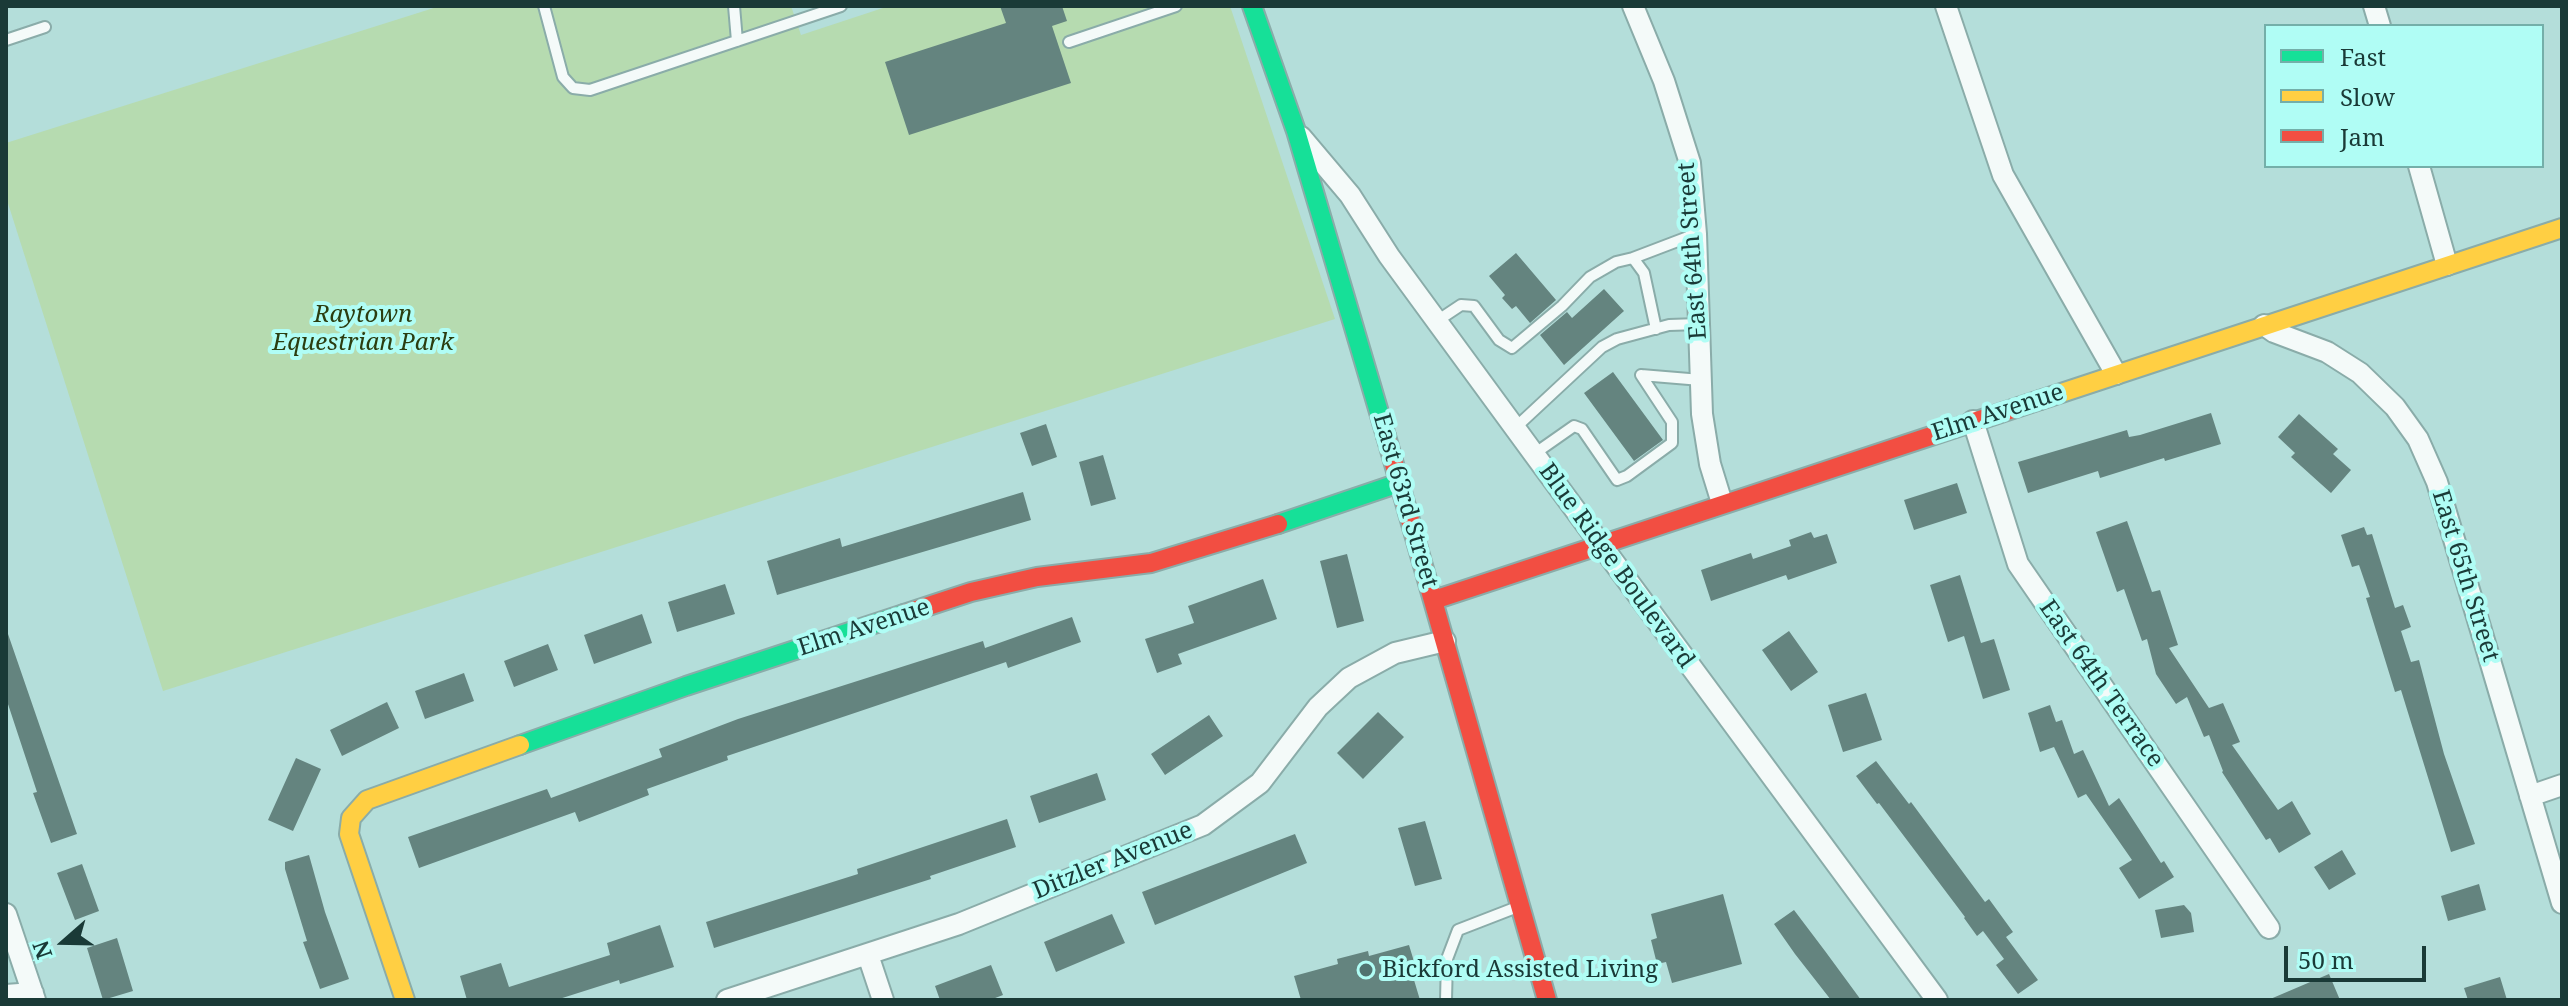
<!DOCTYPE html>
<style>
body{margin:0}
#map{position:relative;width:2568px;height:1006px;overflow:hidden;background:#b4deda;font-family:"Noto Serif",serif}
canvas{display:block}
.frame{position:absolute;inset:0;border:8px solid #1a3a37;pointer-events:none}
.legend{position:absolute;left:2264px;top:24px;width:280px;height:144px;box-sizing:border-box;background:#b0fdf5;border:2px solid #74afa9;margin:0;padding:10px 14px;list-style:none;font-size:24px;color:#1a3a37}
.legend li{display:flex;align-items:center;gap:16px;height:40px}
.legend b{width:40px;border:2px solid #74afa9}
.north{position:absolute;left:24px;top:902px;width:80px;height:80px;-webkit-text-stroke:6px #b0fdf5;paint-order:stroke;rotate:250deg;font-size:22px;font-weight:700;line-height:32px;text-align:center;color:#1a3a37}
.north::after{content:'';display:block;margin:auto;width:28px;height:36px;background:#1a3a37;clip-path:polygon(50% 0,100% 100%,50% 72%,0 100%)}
.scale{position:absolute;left:2284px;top:946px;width:142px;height:36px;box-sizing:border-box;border:4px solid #1a3a37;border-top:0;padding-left:10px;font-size:24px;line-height:28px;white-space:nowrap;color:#1a3a37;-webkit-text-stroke:6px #b0fdf5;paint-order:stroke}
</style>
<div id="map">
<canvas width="2568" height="1006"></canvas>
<div class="frame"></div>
<ul class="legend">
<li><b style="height:10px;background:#16e098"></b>Fast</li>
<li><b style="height:10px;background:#ffcf43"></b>Slow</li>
<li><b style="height:10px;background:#f24e42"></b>Jam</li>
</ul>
<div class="north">N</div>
<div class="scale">50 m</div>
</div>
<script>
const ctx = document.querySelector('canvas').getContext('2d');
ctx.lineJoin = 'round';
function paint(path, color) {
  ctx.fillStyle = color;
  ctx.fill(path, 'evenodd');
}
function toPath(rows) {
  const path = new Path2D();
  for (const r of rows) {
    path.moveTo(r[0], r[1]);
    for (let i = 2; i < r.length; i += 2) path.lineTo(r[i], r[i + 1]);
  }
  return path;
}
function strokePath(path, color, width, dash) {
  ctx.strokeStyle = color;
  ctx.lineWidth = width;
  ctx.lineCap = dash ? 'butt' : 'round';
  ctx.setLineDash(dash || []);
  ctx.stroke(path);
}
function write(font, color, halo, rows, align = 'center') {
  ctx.font = font + ' "Noto Serif",serif';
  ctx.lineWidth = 8;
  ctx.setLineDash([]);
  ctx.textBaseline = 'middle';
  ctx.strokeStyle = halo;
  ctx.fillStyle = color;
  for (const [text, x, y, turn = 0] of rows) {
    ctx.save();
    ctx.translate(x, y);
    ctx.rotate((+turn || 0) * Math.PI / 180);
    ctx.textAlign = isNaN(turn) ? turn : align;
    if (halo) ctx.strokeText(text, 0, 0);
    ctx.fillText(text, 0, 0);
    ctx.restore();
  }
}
paint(toPath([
 [440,6,791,6,801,35,889,6,1230,6,1335,319,163,691,6,197,6,143]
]), '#b6dbb0');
paint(toPath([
 [1000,6,1062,6,1067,21,1052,26,1071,83,909,135,885,62,1006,23],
 [1516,253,1556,300,1530,323,1516,306,1512,309,1502,298,1505,295,1489,276],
 [1604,289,1624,311,1564,365,1540,335,1567,312,1572,318],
 [1613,372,1663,440,1634,461,1584,393],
 [2211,413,2221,444,2165,461,2164,458,2100,478,2098,471,2028,493,2018,462,2127,430,2129,437,2140,435],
 [2299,414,2338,449,2333,454,2351,470,2331,493,2291,457,2295,453,2278,437],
 [1046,424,1057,457,1032,466,1020,433],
 [1103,455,1116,499,1091,506,1079,462],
 [1957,483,1967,513,1914,530,1904,500],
 [1023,492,1031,520,777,595,767,561,840,538,842,547],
 [2127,521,2152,592,2160,590,2178,645,2169,648,2209,708,2223,703,2240,742,2232,745,2278,810,2292,801,2311,834,2279,853,2270,838,2266,840,2222,772,2223,771,2209,735,2204,737,2187,697,2176,704,2156,674,2147,639,2142,641,2124,589,2117,592,2096,532],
 [2364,527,2367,535,2372,534,2395,608,2403,605,2411,627,2401,631,2411,662,2419,660,2444,754,2475,844,2451,852,2401,690,2395,692,2366,598,2370,597,2359,565,2352,567,2341,535],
 [1811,532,1814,538,1827,534,1837,563,1788,580,1786,575,1711,601,1701,570,1751,553,1753,559,1791,546,1789,540],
 [1347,554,1364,621,1337,628,1320,561],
 [1960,575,1981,643,1994,639,2010,690,1983,699,1964,636,1948,642,1930,585],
 [1263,579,1277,619,1178,654,1182,664,1157,673,1145,639,1194,623,1188,606],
 [725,584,735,614,677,632,668,602],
 [642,614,652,643,594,664,584,635],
 [1072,617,1081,642,1008,668,1006,662,727,756,728,760,647,789,649,795,579,822,575,812,419,868,408,837,547,789,551,798,662,757,659,749,738,719,983,641,985,648],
 [1789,631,1818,672,1791,691,1762,650],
 [8,634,77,834,51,843,33,793,37,792,6,698,6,635],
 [548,644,558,670,514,687,504,661],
 [464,673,474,701,425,719,415,691],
 [1866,693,1882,740,1843,752,1828,705],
 [387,702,399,728,342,756,330,730],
 [2050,705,2056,722,2062,720,2074,754,2083,750,2109,806,2119,798,2161,863,2164,861,2174,877,2139,899,2119,868,2132,860,2086,794,2078,798,2054,747,2040,752,2028,713],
 [1378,712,1404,737,1363,779,1337,753],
 [1209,715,1223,736,1165,775,1151,754],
 [296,758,321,769,293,831,268,820],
 [1876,761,1909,804,1911,802,1985,902,1989,899,2013,932,2006,937,2038,980,2018,994,1996,965,2004,959,1983,931,1977,936,1964,918,1965,917,1879,803,1877,804,1856,776],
 [1097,773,1106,800,1039,823,1030,796],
 [1007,819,1016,847,930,876,931,879,714,948,706,922,858,874,857,869],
 [1425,821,1442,879,1415,886,1398,828],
 [1295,834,1307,863,1155,925,1142,892],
 [2342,850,2356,874,2329,890,2314,867],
 [309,855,325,912,349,979,320,989,303,942,307,941,285,869,285,862],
 [82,864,99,911,75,920,57,873],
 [2479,884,2486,910,2448,921,2441,896],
 [1723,894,1742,964,1672,983,1666,962,1657,964,1651,940,1657,938,1651,914],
 [2184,905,2191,913,2194,932,2161,938,2155,910],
 [1794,910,1825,951,1861,1000,1831,1000,1795,954,1774,924],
 [1112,914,1125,943,1056,972,1044,942],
 [660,925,674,967,620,984,619,980,556,1000,467,1000,460,976,501,963,509,987,610,955,607,943],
 [117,938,133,991,103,1000,87,948],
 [1409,945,1419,978,1414,980,1420,1000,1301,1000,1294,976,1338,964,1337,959,1368,951,1369,956],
 [991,965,1003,995,990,1000,940,1000,935,986],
 [2329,974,2340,1000,2268,1000],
 [2500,977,2507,1000,2468,1000,2464,988]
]), '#64847f');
const lane = toPath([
 [544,6,563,77,573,88,590,90,841,6],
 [734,6,737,41],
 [6,40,45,27],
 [1069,42,1176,6],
 [1633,258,1696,234],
 [1437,321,1461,305,1474,306,1499,340,1512,348,1562,306,1590,277,1616,262,1633,258,1644,273,1656,329],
 [1641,375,1701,380],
 [1515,428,1602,347,1617,339,1669,325,1699,324],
 [1534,454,1574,426,1582,429,1617,480,1627,476,1672,443,1672,422,1641,375],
 [1446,1000,1447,959,1458,930,1520,906]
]);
const street = toPath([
 [1633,6,1664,81,1690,163,1696,234,1702,414,1710,464,1722,503],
 [1946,6,2003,175,2116,374],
 [2374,6,2380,26],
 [1301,137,1350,195,1389,256,1534,454,1937,1000],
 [2419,166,2447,265],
 [2264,325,2274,332,2327,352,2360,373,2395,407,2418,439,2437,482,2562,903],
 [1973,421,2018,564,2269,928],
 [2530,796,2562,785],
 [6,914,35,1000],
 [868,955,883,1000],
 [6,995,33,993],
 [727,1000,959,924,1203,825,1260,783,1318,707,1349,678,1395,653,1445,641]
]);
const fast = toPath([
 [1252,6,1296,131,1386,436],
 [1278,524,1399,483],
 [520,745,686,686,904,614]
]);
const slow = toPath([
 [2040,400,2562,228],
 [405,1000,349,834,351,818,367,800,520,745]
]);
const jam = toPath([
 [1386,436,1547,1000],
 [1434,600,2040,400],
 [904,614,971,592,1037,577,1151,563,1278,524]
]);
strokePath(lane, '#8aaca9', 14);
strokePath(street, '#8aaca9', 24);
strokePath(fast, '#8aaca9', 22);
strokePath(slow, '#8aaca9', 22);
strokePath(jam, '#8aaca9', 22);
strokePath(lane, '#f4faf9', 10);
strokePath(street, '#f4faf9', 20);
strokePath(fast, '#16e098', 18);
strokePath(slow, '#ffcf43', 18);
strokePath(jam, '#f24e42', 18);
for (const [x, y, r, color] of [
 [1366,970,8,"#507370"]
]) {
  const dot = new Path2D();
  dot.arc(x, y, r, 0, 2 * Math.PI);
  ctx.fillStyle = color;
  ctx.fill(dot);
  strokePath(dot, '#b0fdf5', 3);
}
write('24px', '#1a3a37', '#b0fdf5', [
 ["East 64th Street",1693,251,-94],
 ["Elm Avenue",1998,413,-18],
 ["East 63rd Street",1405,501,74],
 ["Blue Ridge Boulevard",1616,566,54],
 ["East 65th Street",2465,576,73],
 ["Elm Avenue",864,628,-18],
 ["East 64th Terrace",2101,684,55],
 ["Ditzler Avenue",1113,861,-22]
]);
write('italic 24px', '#2b3d10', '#b0fdf5', [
 ["Raytown",363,315],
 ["Equestrian Park",363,343]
]);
write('24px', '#1a3a37', '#b0fdf5', [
 ["Bickford Assisted Living",1382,970]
], 'left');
</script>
